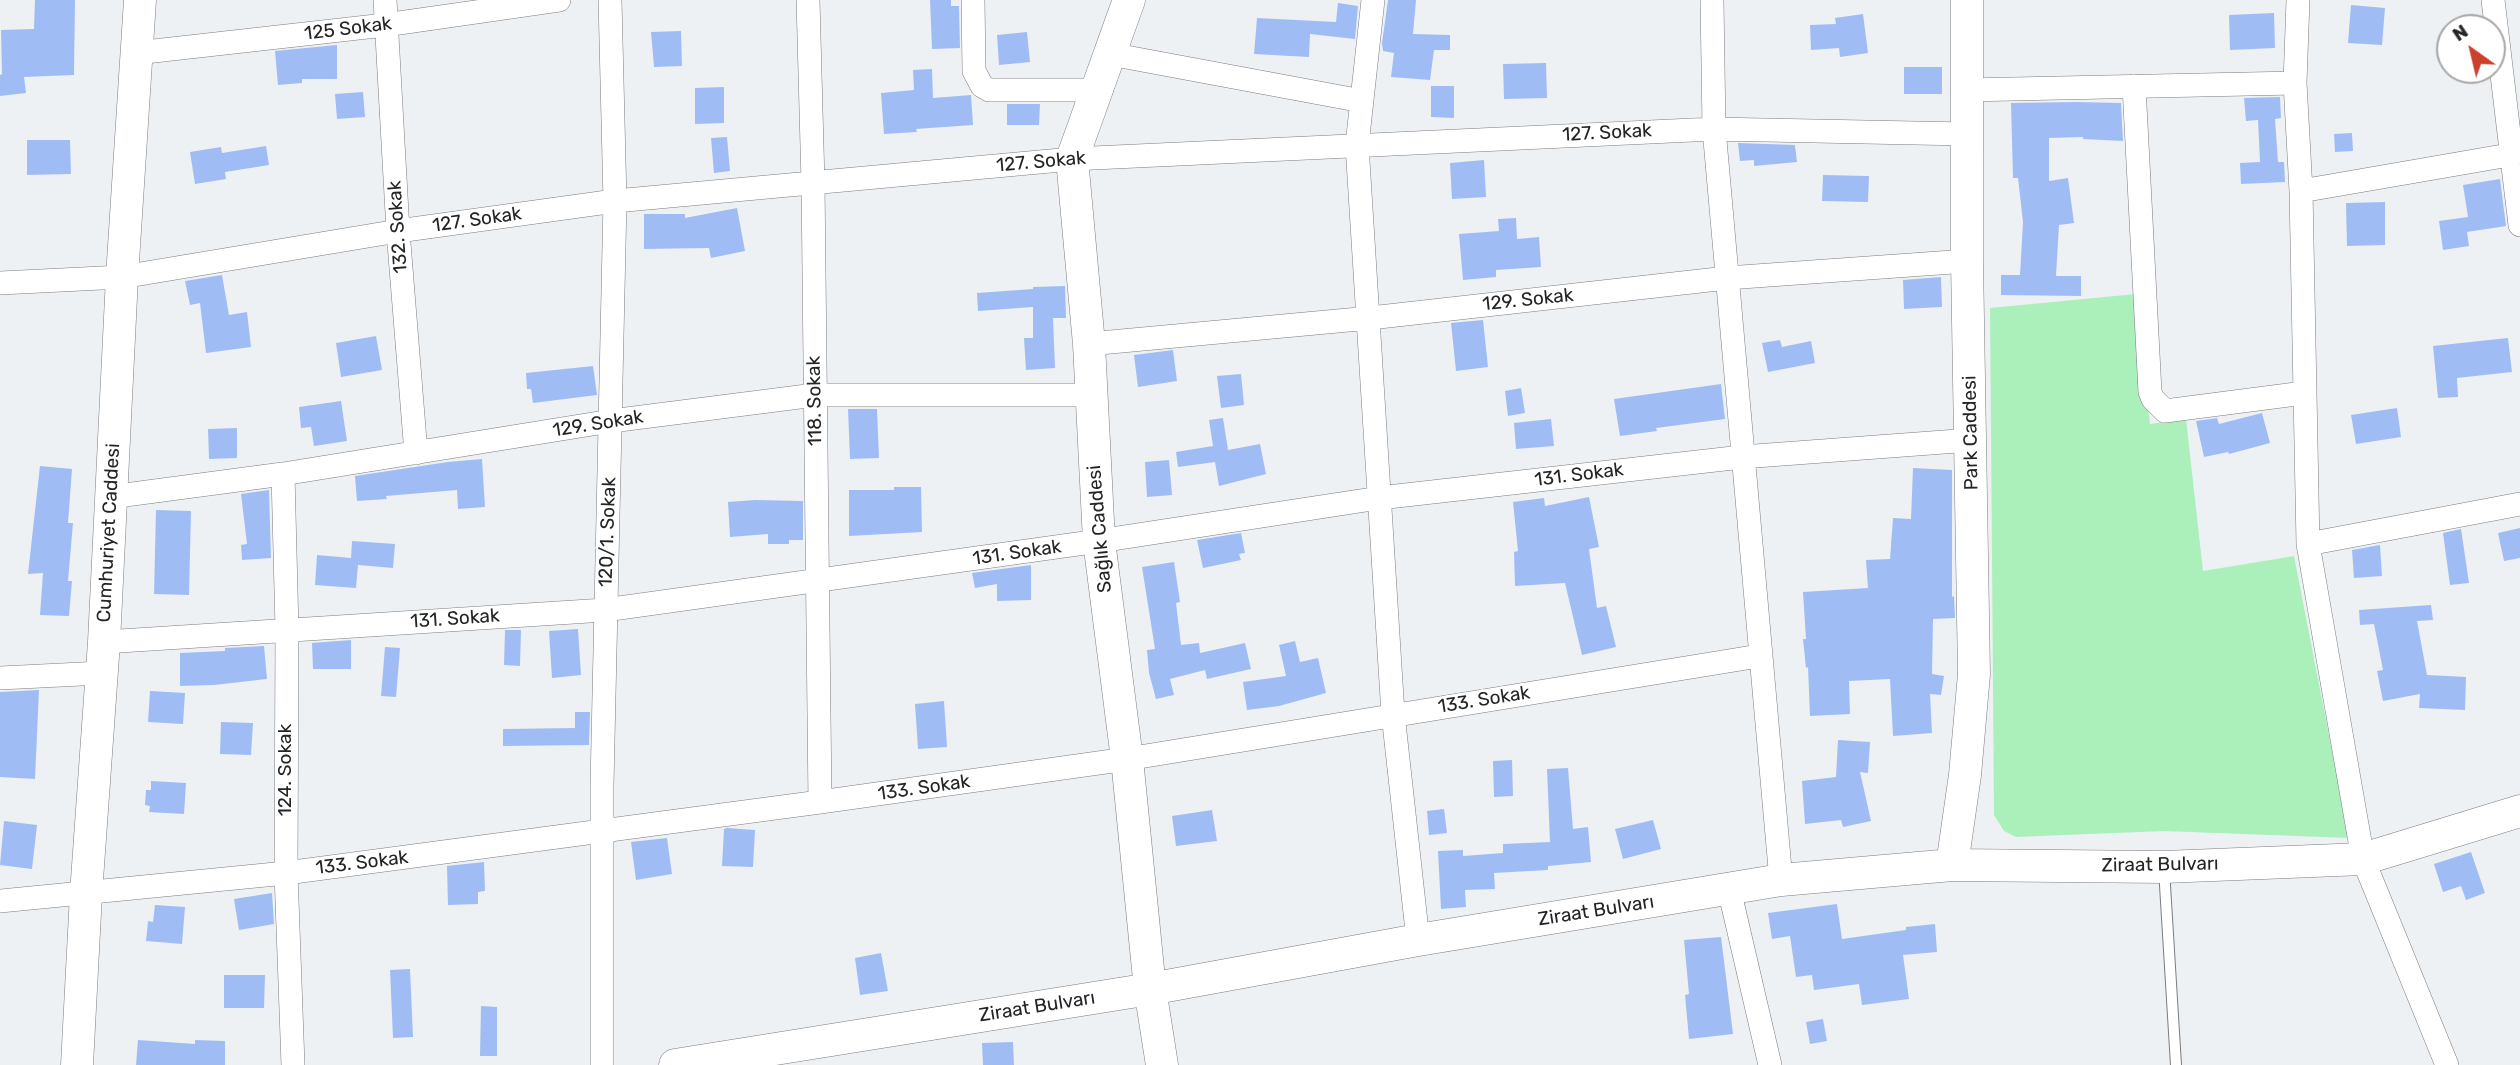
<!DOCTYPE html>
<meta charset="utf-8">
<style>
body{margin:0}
#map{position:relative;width:2520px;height:1065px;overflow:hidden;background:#eef1f4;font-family:Rubik,sans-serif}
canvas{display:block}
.north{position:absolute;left:2436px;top:14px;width:70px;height:70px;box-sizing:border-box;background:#fff;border:2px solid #a7a7a8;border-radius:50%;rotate:326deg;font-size:19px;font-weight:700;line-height:28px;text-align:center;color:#232425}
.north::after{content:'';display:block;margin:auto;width:24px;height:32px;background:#cc402d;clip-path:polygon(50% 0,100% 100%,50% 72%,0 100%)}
</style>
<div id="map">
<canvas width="2520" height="1065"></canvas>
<div class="north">N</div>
</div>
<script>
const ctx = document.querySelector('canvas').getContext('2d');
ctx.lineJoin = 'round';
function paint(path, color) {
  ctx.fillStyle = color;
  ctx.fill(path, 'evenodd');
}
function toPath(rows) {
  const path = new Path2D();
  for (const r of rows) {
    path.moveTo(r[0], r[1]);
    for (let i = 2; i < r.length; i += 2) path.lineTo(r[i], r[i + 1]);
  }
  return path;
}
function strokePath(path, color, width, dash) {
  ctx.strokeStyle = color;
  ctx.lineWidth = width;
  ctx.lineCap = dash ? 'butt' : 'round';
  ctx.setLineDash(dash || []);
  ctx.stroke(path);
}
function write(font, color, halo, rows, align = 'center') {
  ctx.font = font + ' Rubik,sans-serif';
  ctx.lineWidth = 5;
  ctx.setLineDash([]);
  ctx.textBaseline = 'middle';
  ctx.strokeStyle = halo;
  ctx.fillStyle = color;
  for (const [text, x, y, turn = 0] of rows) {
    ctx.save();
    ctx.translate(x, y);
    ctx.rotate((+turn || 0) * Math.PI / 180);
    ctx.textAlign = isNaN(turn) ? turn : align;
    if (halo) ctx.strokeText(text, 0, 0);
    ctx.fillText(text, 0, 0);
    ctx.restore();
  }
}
paint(toPath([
 [2136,294,2150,424,2186,419,2203,571,2294,556,2349,838,2164,831,2016,837,2004,831,1994,815,1990,308]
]), '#abf0ba');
paint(toPath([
 [35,0,75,0,74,75,24,77,26,93,0,96,0,75,2,74,1,30,34,29],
 [930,0,951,0,951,6,959,6,960,48,932,49],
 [1388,0,1416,0,1413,34,1450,35,1450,50,1434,50,1430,80,1391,77,1394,53,1383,51,1382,43],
 [1338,3,1358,6,1355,39,1310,34,1309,57,1254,54,1257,18,1336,22],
 [2351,5,2385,8,2382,45,2348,43],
 [2274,13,2275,48,2230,50,2229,15],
 [1863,14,1868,53,1840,57,1839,48,1811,50,1810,25,1836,24,1835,18],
 [681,31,682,66,654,67,651,32],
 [1027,32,1030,62,999,65,997,35],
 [337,45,337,79,302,79,302,83,278,85,275,51],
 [1546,63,1547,98,1504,99,1503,64],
 [1904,67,1942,67,1942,94,1904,94],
 [932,69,933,98,971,95,973,125,916,129,917,132,884,134,881,93,914,90,913,70],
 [1431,86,1454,86,1454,118,1431,117],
 [724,87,724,123,695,124,695,88],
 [363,92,365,117,337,119,335,94],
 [2280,97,2281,118,2275,119,2278,162,2284,162,2285,182,2241,184,2240,163,2260,162,2258,120,2246,121,2244,98],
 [2077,102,2121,103,2123,141,2083,139,2083,137,2049,138,2049,181,2068,178,2074,223,2059,225,2056,276,2081,276,2081,296,2001,295,2001,275,2020,275,2023,222,2018,178,2013,178,2011,103],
 [1007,104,1040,104,1039,125,1007,125],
 [2352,133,2353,151,2335,152,2334,134],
 [727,137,730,171,714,173,711,138],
 [27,140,70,140,71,174,27,175],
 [1738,143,1795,145,1797,162,1754,166,1754,160,1740,161],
 [266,146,269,165,225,172,226,179,195,184,190,152,221,147,222,153],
 [1484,160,1486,197,1452,199,1450,163],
 [1823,175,1869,176,1868,202,1822,201],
 [2500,179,2506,226,2467,232,2469,246,2443,250,2439,221,2468,217,2463,185],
 [2385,202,2385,245,2347,246,2346,203],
 [737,208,745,251,711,258,709,248,644,249,644,214,685,214,685,218],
 [1516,218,1517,239,1539,237,1541,267,1496,270,1496,277,1463,280,1459,234,1499,231,1498,219],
 [222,275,229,315,247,312,251,347,206,353,200,303,190,305,185,281],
 [1941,277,1942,307,1904,309,1903,280],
 [1065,286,1066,318,1053,318,1055,368,1026,370,1024,338,1033,338,1033,307,978,311,977,293,1033,289,1033,287],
 [1483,320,1488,367,1456,371,1451,323],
 [376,336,382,370,341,377,336,343],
 [2508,338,2512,372,2457,378,2458,397,2438,398,2433,346],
 [1780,340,1782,347,1811,341,1815,363,1768,372,1762,343],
 [1173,350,1177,381,1138,387,1134,355],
 [593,366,597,395,533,403,531,389,527,389,526,373],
 [1241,374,1244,405,1221,408,1217,376],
 [1721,384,1725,419,1656,428,1657,431,1620,436,1614,399],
 [1521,388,1525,413,1508,416,1505,391],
 [341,401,347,441,314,446,311,427,301,428,299,407],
 [2397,408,2401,437,2356,444,2351,415],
 [848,409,877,409,879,458,850,459],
 [2262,413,2270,443,2229,454,2228,452,2204,457,2196,421,2217,418,2219,424],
 [1223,418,1228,450,1260,444,1266,474,1219,486,1215,462,1178,467,1176,452,1213,446,1209,420],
 [1551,419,1554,446,1516,449,1514,423],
 [237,428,237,458,209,459,208,429],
 [482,459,485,507,458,509,457,490,386,496,387,499,357,501,355,476,448,462],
 [1169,460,1172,495,1147,497,1145,462],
 [40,466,72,469,68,523,73,523,68,581,72,581,69,616,40,615,43,573,28,574],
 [1913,468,1952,470,1952,597,1954,596,1955,618,1933,619,1932,674,1944,676,1941,695,1930,694,1932,733,1893,736,1890,679,1849,681,1850,714,1810,716,1808,667,1806,668,1803,639,1806,639,1803,592,1868,588,1866,560,1890,559,1893,518,1911,519],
 [894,487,921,487,922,532,849,536,849,490,894,490],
 [269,490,271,558,242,560,241,545,247,544,241,494],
 [1589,497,1599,547,1589,549,1597,608,1606,606,1616,647,1582,655,1565,583,1515,586,1514,552,1518,551,1513,502,1544,498,1545,506],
 [755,500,803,501,803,540,789,540,789,544,768,544,768,534,730,537,728,502],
 [156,510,191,511,189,595,154,594],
 [2520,528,2520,558,2504,561,2498,533],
 [2461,529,2469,583,2450,585,2443,533],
 [1241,533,1245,553,1239,554,1241,560,1203,568,1197,540],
 [352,541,395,544,393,568,358,565,356,588,315,585,317,555,351,558],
 [2380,545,2382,576,2354,578,2352,550],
 [1174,562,1180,602,1176,603,1181,645,1199,643,1200,653,1245,643,1251,669,1207,679,1205,670,1170,679,1174,695,1156,699,1149,673,1147,650,1155,649,1142,567],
 [1031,565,1031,600,997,601,997,584,975,588,972,573],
 [2431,605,2433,620,2417,621,2427,675,2466,677,2465,710,2419,708,2420,694,2383,701,2377,671,2383,670,2374,624,2360,625,2359,610],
 [578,629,581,675,552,678,549,631],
 [505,630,521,630,520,666,504,665],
 [351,640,351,669,313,669,312,643],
 [1295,641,1300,662,1318,658,1326,693,1279,706,1247,710,1243,682,1286,676,1279,645],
 [264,646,267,679,214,685,180,686,180,653,225,651,225,648],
 [385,647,400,648,396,697,381,696],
 [39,690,35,779,0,777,0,692],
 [150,691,185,693,183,724,148,722],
 [944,701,947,747,918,749,915,704],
 [575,712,590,712,589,745,503,746,503,729,575,728],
 [221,722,253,723,251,755,220,754],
 [1838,740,1870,742,1868,773,1860,772,1871,821,1843,827,1841,820,1805,824,1802,781,1836,777],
 [1512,760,1513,796,1494,797,1493,761],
 [1568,768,1573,829,1588,827,1591,862,1548,866,1548,870,1494,873,1495,889,1465,890,1466,907,1441,909,1438,851,1463,850,1463,856,1503,853,1503,844,1550,842,1547,769],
 [151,781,186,783,184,814,149,812,150,806,145,805,146,790,151,790],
 [1444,809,1447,833,1429,835,1427,811],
 [1212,810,1217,841,1176,846,1172,816],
 [1653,820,1661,849,1623,859,1615,829],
 [4,821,37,825,32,869,0,865],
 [727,828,755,830,753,867,722,866,724,829],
 [667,838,672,874,636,880,631,842],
 [2471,852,2485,893,2466,900,2461,886,2443,892,2434,864],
 [484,862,485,891,478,892,478,904,448,905,447,866],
 [272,893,274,924,239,930,234,899],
 [1837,904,1842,939,1906,930,1906,927,1935,924,1937,952,1903,955,1909,999,1862,1005,1859,984,1814,990,1812,975,1796,977,1790,936,1772,939,1768,913],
 [155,905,185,907,182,944,146,941,148,921,153,922],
 [1721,937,1733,1034,1689,1039,1685,995,1689,994,1684,940],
 [881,953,888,991,860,995,855,958],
 [410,969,413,1037,393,1038,390,970],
 [224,975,265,975,264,1008,224,1008],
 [481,1006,497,1007,497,1056,480,1056],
 [1823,1019,1827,1041,1810,1044,1806,1022],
 [138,1040,195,1044,195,1040,225,1041,225,1065,136,1065],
 [1013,1042,1014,1065,983,1065,982,1043]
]), '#9fbdf4');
const lane = toPath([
 [2164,869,2176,1065]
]);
const street = toPath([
 [385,0,398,231,416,453],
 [808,0,813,183,820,802],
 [973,0,974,71,982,86,989,90,1097,90],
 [1373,0,1357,145,1393,714,1418,940],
 [1712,0,1714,129,1781,880],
 [2298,0,2295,83,2301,191,2308,544,2363,859,2447,1065],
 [2493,0,2520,225],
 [136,53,385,25,559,0],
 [1110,54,1362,101],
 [2134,86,2150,392,2153,399,2165,411,2304,393],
 [1966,90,2295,83],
 [2301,191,2520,153],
 [0,283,122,277,398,231,615,201,1072,159,1714,129,1966,134],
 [1089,344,1370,318,1727,278,1967,261],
 [283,474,287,630,286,873,293,1065],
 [110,497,283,474,611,421,815,395,1091,395],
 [2308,544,2520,504],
 [104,642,605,610,1099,541,1379,498,1742,457,1971,440],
 [0,678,102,673],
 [1729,889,1770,1065],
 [0,901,286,873,820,802,1127,759,1759,656],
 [602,1065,602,785,615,201,610,0]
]);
const secondary = toPath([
 [1129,0,1072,159,1089,344,1099,541,1127,759,1150,989,1162,1065],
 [1952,865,1965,775,1974,674,1967,261,1967,0],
 [77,1065,86,894,104,642,122,277,140,0],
 [675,1065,1150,989,1418,940,1781,880,1952,865,2164,867,2363,859,2520,811]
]);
strokePath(lane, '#7a7c7f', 12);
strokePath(street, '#7a7c7f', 24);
strokePath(secondary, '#7a7c7f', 33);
strokePath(lane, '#fff', 10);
strokePath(street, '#fff', 23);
strokePath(secondary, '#fff', 32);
write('19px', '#232425', '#fff', [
 ["125 Sokak",348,29,-7],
 ["127. Sokak",1607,133,-3],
 ["127. Sokak",1041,162,-5],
 ["127. Sokak",477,220,-8],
 ["132. Sokak",398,227,-94],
 ["129. Sokak",1528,300,-6],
 ["118. Sokak",815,401,-91],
 ["129. Sokak",598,424,-9],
 ["Park Caddesi",1971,433,-91],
 ["131. Sokak",1579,475,-7],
 ["Sağlık Caddesi",1100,529,-95],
 ["120/1. Sokak",608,532,-88],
 ["Cumhuriyet Caddesi",109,533,-87],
 ["131. Sokak",1017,553,-8],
 ["131. Sokak",455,619,-4],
 ["133. Sokak",1484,700,-9],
 ["124. Sokak",286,770,-90],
 ["133. Sokak",924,788,-8],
 ["133. Sokak",362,863,-7],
 ["Ziraat Bulvarı",2160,865,-1],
 ["Ziraat Bulvarı",1596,911,-9],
 ["Ziraat Bulvarı",1037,1007,-9]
]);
</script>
